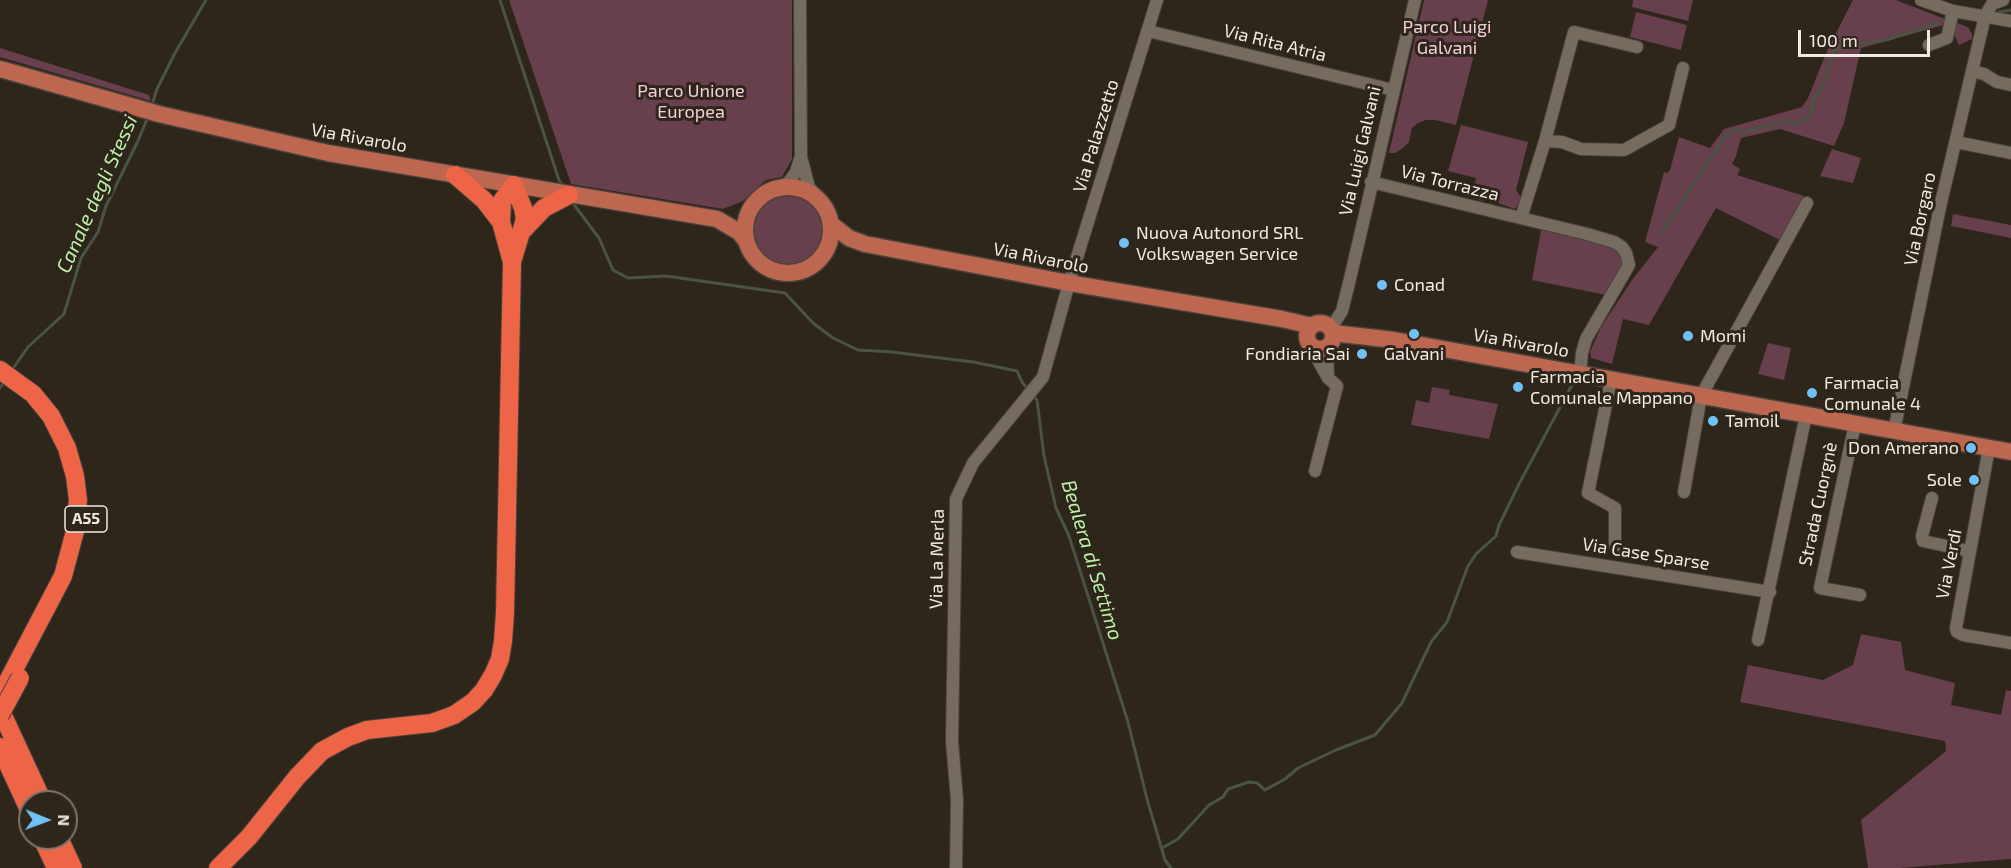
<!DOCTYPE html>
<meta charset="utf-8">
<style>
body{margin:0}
#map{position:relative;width:2011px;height:868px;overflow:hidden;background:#2e251b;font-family:"Exo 2",sans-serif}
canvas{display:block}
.north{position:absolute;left:18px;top:790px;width:60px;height:60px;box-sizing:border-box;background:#2e251b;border:2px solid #7c746b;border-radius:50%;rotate:91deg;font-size:16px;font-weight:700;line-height:24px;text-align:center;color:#f0eae4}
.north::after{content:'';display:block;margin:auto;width:21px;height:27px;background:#72c1f5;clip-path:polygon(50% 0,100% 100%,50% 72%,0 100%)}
.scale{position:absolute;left:1798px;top:30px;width:132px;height:27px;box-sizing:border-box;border:3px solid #f0eae4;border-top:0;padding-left:8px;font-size:18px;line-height:21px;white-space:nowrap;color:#f0eae4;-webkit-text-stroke:4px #2e251b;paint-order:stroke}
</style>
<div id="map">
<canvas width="2011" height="868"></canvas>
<div class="north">N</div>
<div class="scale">100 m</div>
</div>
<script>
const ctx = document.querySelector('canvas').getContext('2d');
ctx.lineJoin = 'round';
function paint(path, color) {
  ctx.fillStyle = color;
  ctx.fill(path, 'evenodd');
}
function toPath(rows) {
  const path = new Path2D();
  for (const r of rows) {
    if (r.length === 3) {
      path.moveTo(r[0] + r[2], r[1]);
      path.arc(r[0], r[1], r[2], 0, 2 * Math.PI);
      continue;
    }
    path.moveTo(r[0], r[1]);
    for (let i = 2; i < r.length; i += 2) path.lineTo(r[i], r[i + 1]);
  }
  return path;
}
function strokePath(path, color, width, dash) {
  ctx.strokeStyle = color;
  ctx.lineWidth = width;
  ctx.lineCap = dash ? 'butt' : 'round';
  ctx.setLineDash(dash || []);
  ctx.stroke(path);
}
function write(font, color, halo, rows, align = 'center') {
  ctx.font = font + ' "Exo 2",sans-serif';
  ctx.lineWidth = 6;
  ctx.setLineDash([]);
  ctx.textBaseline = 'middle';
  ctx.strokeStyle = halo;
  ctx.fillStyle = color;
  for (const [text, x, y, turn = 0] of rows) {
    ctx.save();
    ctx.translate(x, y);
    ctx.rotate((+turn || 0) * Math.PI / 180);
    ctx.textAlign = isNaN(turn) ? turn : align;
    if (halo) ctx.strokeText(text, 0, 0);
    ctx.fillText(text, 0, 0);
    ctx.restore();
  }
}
paint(toPath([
 [509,0,792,0,792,159,782,177,766,180,743,201,723,209,571,184],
 [1424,0,1488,0,1456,125,1435,120,1426,120,1418,123,1412,128,1409,142,1403,148,1395,153,1389,153],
 [1633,0,1693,0,1688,21,1632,7],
 [1853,0,1896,0,1945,19,1944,25,1861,48,1844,123,1834,146,1780,129,1741,138,1736,156,1732,164,1740,169,1737,175,1804,196,1780,240,1716,208,1649,325,1623,319,1612,364,1591,358,1590,352,1601,327,1632,280,1658,247,1645,242,1664,172,1667,173,1670,170,1679,137,1710,148,1724,129,1802,107,1808,98,1827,51],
 [1636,12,1687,25,1681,50,1630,37],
 [1954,22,1968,27,1972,34,1972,39,1959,45,1953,32],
 [0,48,149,95,151,101,0,57],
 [1461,125,1528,142,1516,190,1522,199,1515,209,1489,200,1484,201,1472,198,1476,178,1448,171],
 [1832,149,1861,158,1853,183,1820,176],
 [788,230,36],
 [1953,214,2011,225,2011,238,1951,226],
 [1541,230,1609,245,1619,251,1623,257,1623,266,1606,295,1532,280],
 [1768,343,1791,348,1784,380,1758,374],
 [1432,387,1450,390,1449,395,1498,404,1489,439,1411,425,1416,400,1429,403],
 [1861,634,1901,642,1905,670,1955,683,1951,705,2001,715,2006,690,2011,691,2011,859,1899,868,1868,868,1861,820,1946,751,1945,741,1740,702,1748,665,1823,680,1853,665]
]), '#683f4c');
strokePath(toPath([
 [500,0,559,180,562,186],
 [1999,12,2011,10],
 [152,105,157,89,175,53,206,0],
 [572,202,599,238,613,270,628,278,666,276,785,293,813,323,833,338,858,350,892,352,973,362,1017,371,1022,382,1029,391],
 [1661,234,1727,133,1739,130,1743,132,1784,121,1796,124,1801,120,1806,121,1813,111,1811,107,1813,100,1822,88,1834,50,1838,48,1886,40,1938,23],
 [12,370,28,347,64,314,81,258,98,232,106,206,137,143,148,117],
 [0,388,5,381],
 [1033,396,1037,400,1044,456,1056,508,1069,536,1128,722,1147,799,1165,860,1171,868],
 [1162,848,1178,839,1209,805,1223,797,1228,789,1249,782,1257,783,1265,790,1285,779,1298,768,1336,750,1375,735,1402,703,1431,642,1447,622,1468,566,1476,554,1496,536,1499,525,1519,484,1573,383]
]), '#4b5444', 3);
const minor = toPath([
 [800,0,801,157,809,187,819,200],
 [1921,0,1953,11,2011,21],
 [1148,31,1393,90],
 [1929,45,1947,38,1953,11],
 [1972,71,1984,74,1997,82,2011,85],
 [1545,141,1574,32,1637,47],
 [1956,142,2011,153],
 [1371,182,1587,234,1614,242,1622,247,1626,253,1629,265,1586,339,1582,353,1580,374],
 [772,190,788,183,796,172,800,159],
 [1521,218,1545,141,1562,142,1581,149,1624,150,1669,125,1683,68],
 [1331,328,1342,311,1349,283,1415,0],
 [1327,347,1328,376],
 [1611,380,1588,493,1615,508,1615,546],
 [1855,424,1820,588,1860,595],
 [1894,431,1940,207,1985,16,1992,4,2003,0],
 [1989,448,1956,628,1957,632,1963,635,2011,643],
 [1315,471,1337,386,1328,378,1318,360,1316,348],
 [1684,492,1701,396,1807,203],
 [1932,498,1922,536,1923,541,1969,551],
 [1517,552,1770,592],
 [1758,640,1806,415],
 [956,868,957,800,952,741,956,499,973,463,1043,377,1069,283,1157,0]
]);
const major = toPath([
 [0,69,159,114,328,153,717,219,739,232,747,242],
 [788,230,43],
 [831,224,849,238,865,244,1069,283,1282,319,1312,326],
 [1320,336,13],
 [1333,333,1394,340,2011,452]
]);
const highway = toPath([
 [501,222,502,201,514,185,523,208,525,219,512,262],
 [524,229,544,208,569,195],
 [0,370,33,394,51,416,67,448,75,476,78,500,75,531,63,576,0,696],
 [0,709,43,802],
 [0,747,30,812],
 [42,838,56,868],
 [59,838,73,868],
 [218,868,249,837,297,777,322,751,348,737,367,730,432,723,454,715,473,702,484,690,493,675,500,659,503,641,505,613,512,262,501,222,484,200,455,175]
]);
strokePath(minor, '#4a433b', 14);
strokePath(major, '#4a433b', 19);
strokePath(highway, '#4a433b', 20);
strokePath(minor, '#756b5f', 12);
strokePath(major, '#bd6750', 16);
strokePath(highway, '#ed6546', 18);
const highwayBridge = toPath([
 [0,715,20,678]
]);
strokePath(highwayBridge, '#4a433b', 20, []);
strokePath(highwayBridge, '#ed6546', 18);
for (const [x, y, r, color] of [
 [1124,243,6,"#72c1f5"],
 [1382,285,6,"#72c1f5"],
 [1414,334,6,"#72c1f5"],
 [1688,336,6,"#72c1f5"],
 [1362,354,6,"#72c1f5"],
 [1518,387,6,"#72c1f5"],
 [1812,393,6,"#72c1f5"],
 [1713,421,6,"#72c1f5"],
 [1971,448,6,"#72c1f5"],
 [1974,480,6,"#72c1f5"]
]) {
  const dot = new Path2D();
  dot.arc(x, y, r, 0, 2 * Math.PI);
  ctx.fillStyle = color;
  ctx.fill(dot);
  strokePath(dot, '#2e251b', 2);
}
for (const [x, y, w] of [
 [86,519,42]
]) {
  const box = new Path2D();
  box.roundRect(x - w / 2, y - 13, w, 26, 4.5);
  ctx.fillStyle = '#2e251b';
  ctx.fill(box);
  strokePath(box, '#f0eae4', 1.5);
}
write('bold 16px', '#f0eae4', null, [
 ["A55",86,519]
]);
write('18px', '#f4cdd7', '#2e251b', [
 ["Parco Luigi",1447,27],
 ["Galvani",1447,48],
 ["Parco Unione",691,91],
 ["Europea",691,112]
]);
write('18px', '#f0eae4', '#2e251b', [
 ["Via Rita Atria",1275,43,14],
 ["Via Palazzetto",1096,136,-73],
 ["Via Rivarolo",359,138,10],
 ["Via Luigi Galvani",1360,151,-77],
 ["Via Torrazza",1450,183,14],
 ["Via Borgaro",1920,219,-78],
 ["Via Rivarolo",1041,258,11],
 ["Via Rivarolo",1521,343,10],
 ["Strada Cuorgnè",1818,504,-78],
 ["Via Case Sparse",1646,554,9],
 ["Via La Merla",937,559,-89],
 ["Via Verdi",1949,564,-79]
]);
write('18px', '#f0eae4', '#2e251b', [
 ["Nuova Autonord SRL",1136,233],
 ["Volkswagen Service",1136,254],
 ["Conad",1394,285],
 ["Momi",1700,336],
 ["Fondiaria Sai",1350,354,"right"],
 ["Galvani",1414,354,"center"],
 ["Farmacia",1530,377],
 ["Comunale Mappano",1530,398],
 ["Farmacia",1824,383],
 ["Comunale 4",1824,404],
 ["Tamoil",1725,421],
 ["Don Amerano",1959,448,"right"],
 ["Sole",1962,480,"right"]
], 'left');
write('italic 20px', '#bcf1a6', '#2e251b', [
 ["Canale degli Stessi",97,194,-66],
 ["Bealera di Settimo",1092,560,73]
]);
</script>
